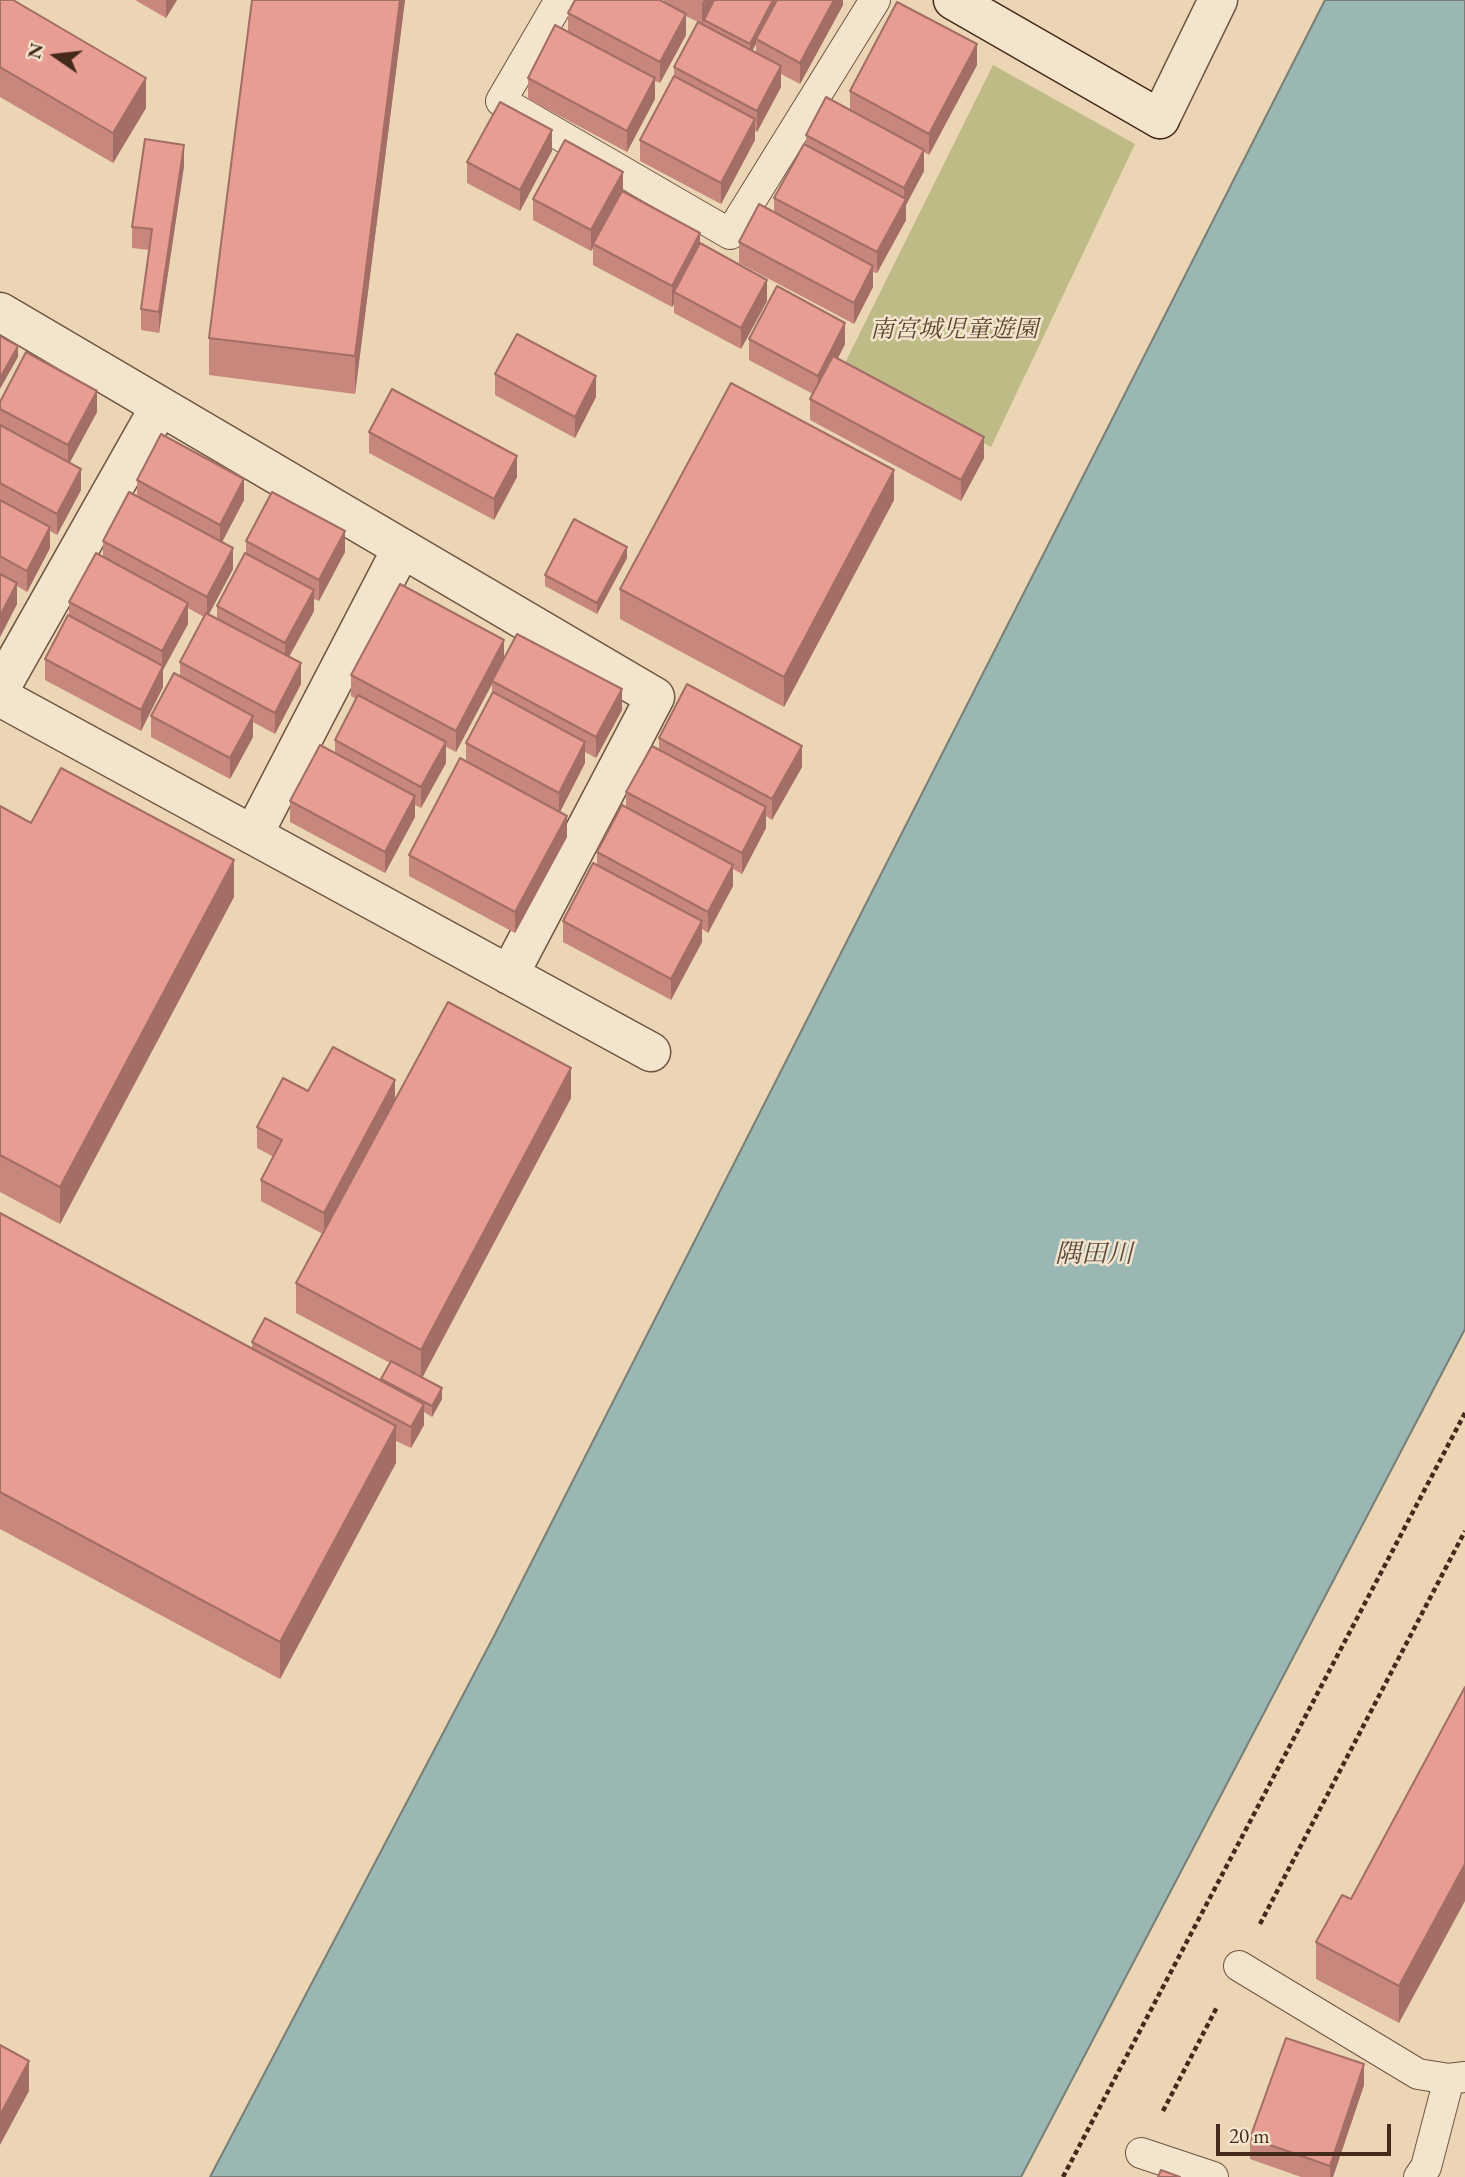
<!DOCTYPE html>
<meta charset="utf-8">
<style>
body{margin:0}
#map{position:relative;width:1465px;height:2177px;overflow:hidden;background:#ecd5b4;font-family:"EB Garamond",serif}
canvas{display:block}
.north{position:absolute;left:21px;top:21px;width:70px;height:70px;-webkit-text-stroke:5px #f3e4ce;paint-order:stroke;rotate:284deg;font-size:19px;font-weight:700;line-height:28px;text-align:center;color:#452a1b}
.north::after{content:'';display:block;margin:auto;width:24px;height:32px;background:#452a1b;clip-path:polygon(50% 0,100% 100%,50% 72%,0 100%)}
.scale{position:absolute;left:1216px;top:2124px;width:175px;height:32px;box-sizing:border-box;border:4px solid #452a1b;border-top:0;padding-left:9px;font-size:21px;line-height:24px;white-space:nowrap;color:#452a1b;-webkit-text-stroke:5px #f3e4ce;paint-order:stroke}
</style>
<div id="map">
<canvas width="1465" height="2177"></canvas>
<div class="north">N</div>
<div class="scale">20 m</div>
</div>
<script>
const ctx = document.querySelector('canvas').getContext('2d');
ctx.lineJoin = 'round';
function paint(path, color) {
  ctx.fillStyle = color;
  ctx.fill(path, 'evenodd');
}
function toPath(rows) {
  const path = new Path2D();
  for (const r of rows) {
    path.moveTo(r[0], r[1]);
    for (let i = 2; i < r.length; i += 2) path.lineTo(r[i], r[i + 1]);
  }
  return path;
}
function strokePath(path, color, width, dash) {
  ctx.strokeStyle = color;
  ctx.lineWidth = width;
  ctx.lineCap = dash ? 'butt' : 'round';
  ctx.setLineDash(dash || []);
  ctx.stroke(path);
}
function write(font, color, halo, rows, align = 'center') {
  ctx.font = font + ' "EB Garamond","Noto Serif JP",serif';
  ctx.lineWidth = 5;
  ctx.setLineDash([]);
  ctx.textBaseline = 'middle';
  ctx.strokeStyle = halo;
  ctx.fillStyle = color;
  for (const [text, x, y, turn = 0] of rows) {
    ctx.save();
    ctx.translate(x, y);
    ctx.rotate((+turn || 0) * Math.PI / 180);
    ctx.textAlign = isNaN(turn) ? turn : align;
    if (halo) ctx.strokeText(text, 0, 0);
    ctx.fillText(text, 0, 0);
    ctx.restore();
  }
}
paint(toPath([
 [993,65,1135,144,991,447,844,365]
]), '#bfbb87');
const water = toPath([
 [1325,0,1465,0,1465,1329,1021,2177,210,2177,494,1636,1325,0]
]);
paint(water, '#9ab7b4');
strokePath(water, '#787f77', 2);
const lane = toPath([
 [560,0,501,101,730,234,875,0],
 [1239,1966,1418,2074,1449,2079,1465,2077],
 [1141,2153,1213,2177],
 [1419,2177,1426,2167,1449,2079]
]);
const street = toPath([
 [1160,119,1218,0],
 [0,312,655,697,509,975],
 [0,689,160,406],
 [0,697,651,1052],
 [253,835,402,548]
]);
const secondary = toPath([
 [953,0,1160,119]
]);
strokePath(lane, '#6f5541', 32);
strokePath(street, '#6f5541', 41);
strokePath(secondary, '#452a1b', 41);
strokePath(toPath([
 [1260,1924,1465,1531],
 [1163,2111,1217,2007],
 [1063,2177,1465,1413]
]), '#452a1b', 4.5, [5, 3.5]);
strokePath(lane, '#f3e4ce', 30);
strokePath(street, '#f3e4ce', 38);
strokePath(secondary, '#f3e4ce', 38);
paint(toPath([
 [0,0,146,108,113,163,0,97],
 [135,0,177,0,166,18],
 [252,0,405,0,355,394,209,375,209,338],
 [664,0,843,0,843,5,800,84,781,74,781,87,757,132,755,131,755,140,721,204,640,161,640,140,674,76,674,67,698,22,686,16,686,35,660,83,655,81,655,99,627,152,528,99,528,78,568,32,568,13,664,2],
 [756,44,756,53,752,51],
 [977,65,929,155,924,152,924,171,906,205,906,220,877,273,873,272,873,287,854,324,739,263,739,242,774,213,774,198,806,145,806,135,850,110,850,91],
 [552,151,520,211,467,183,467,162],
 [184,166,159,333,141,330,141,309,149,250,132,248,132,227],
 [623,191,700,244,767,301,741,349,674,313,674,304,672,307,593,265,593,248,591,251,533,220,533,199],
 [749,339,845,344,838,358,984,458,961,501,810,420,810,399,813,394,749,360],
 [495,374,596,397,575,438,495,395],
 [0,402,97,412,69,463,81,490,57,535,50,531,50,548,27,592,17,586,17,604,0,637],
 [369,432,517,477,494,520,369,453],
 [137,480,244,500,222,542,233,569,209,614,217,618,217,606,246,554,246,541,345,552,319,601,314,599,314,611,289,657,301,684,275,734,253,722,253,737,230,779,151,737,151,716,180,676,180,662,204,617,188,608,188,624,163,670,163,687,141,731,45,680,45,659,69,616,69,602,103,557,103,541,137,496],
 [894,500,784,707,620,619,620,589],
 [627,558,597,614,545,586,545,575],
 [504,659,622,710,596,758,585,752,585,763,560,812,567,837,515,933,409,876,409,855,466,762,466,743,492,694,492,684,456,752,446,747,446,763,421,808,415,805,415,817,385,873,290,822,290,801,335,753,335,740,356,699,351,696,351,675],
 [659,738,802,767,772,820,766,816,766,828,742,874,733,869,733,886,708,933,702,929,702,942,671,1000,563,942,563,921,597,865,597,852,626,808,626,792,659,749],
 [0,806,31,823,234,897,60,1224,0,1192],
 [308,1091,395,1099,571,1098,422,1378,442,1399,432,1417,424,1412,424,1425,411,1448,396,1441,396,1463,280,1679,0,1529,0,1213,252,1348,252,1342,381,1381,390,1363,296,1313,296,1283,323,1234,261,1201,261,1180,274,1157,257,1148,257,1127],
 [1465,1687,1399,2023,1316,1979,1316,1942,1351,1899],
 [1364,2085,1333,2177,1301,2177,1250,2159,1250,2138]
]), '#c7877d');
paint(toPath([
 [166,0,177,0,166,18],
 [400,0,405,0,355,394,355,356],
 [704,0,715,0,702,24,702,3],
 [773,0,779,0,756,39,756,44,750,55,750,44],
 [834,0,843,0,843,5,800,84,800,63],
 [686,14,686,35,660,83,660,62],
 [977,44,977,65,929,155,929,134],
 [781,66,781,87,757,132,757,111],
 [146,78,146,108,113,163,113,133],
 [655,78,655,99,627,152,627,131],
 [755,119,755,140,721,204,721,183],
 [552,130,552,151,520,211,520,190],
 [184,145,184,166,159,333,159,312],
 [924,150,924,171,906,205,906,220,877,273,877,252,904,203,904,188],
 [623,172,623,193,593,244,593,248,591,251,591,230],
 [700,233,700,254,674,292,674,304,672,307,672,286],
 [873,266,873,287,854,324,854,303],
 [767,280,767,301,741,349,741,328],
 [845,323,845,344,818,397,818,376],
 [18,346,18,357,0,389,0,378],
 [596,376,596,397,575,438,575,417],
 [97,391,97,412,68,466,68,445],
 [984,437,984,458,961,501,961,480],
 [517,456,517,477,494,520,494,499],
 [81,469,81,490,57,535,57,514],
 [894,470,894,500,784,707,784,677],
 [244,479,244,500,220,546,220,525],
 [50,527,50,548,27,592,27,571],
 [345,531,345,552,319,601,319,580],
 [627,547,627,558,597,614,597,603],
 [233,548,233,569,207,618,207,597],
 [17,583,17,604,0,637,0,616],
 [314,590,314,611,285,664,285,643],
 [188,603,188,624,163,670,163,687,141,731,141,710,162,669,162,651],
 [504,640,504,661,492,681,492,684,456,752,456,731],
 [301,663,301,684,275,734,275,713],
 [622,689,622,710,596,758,596,737],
 [253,716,253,737,230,779,230,758],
 [446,742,446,763,421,808,421,787],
 [585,742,585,763,559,814,559,793],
 [802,746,802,767,772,820,772,799],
 [415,796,415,817,385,873,385,852],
 [766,807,766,828,742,874,742,853],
 [567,816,567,837,515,933,515,912],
 [234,860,234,897,60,1224,60,1187],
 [733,865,733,886,708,933,708,912],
 [702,921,702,942,671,1000,671,979],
 [571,1068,571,1098,421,1380,421,1350],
 [395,1080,395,1101,324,1234,324,1213],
 [442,1388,442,1399,432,1417,432,1406],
 [424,1404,424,1425,411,1448,411,1427],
 [396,1426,396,1463,280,1679,280,1642],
 [1465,1864,1465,1901,1399,2023,1399,1986],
 [29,2061,29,2091,0,2145,0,2115],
 [1364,2064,1364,2085,1333,2177,1330,2177,1330,2166]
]), '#a26e66');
const building = toPath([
 [0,0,13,0,146,78,113,133,0,67,0,0],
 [252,0,400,0,355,356,209,338,252,0],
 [575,0,660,0,686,14,660,62,568,13,575,0],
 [714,0,773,0,750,44,704,20,714,0],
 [777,0,834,0,800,63,756,39,777,0],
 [897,2,977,44,929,134,850,91,897,2],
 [698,22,781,66,757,111,674,67,698,22],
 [555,25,655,78,627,131,528,78,555,25],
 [674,76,755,119,721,183,640,140,674,76],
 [826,97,924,150,904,188,806,135,826,97],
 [500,102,552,130,520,190,467,162,500,102],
 [145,139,184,145,159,312,141,309,152,229,132,227,145,139],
 [565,140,623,172,591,230,533,199,565,140],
 [804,144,906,199,877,252,774,198,804,144],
 [622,191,700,233,672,286,593,244,622,191],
 [759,204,873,266,854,303,739,242,759,204],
 [700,243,767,280,741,328,674,292,700,243],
 [777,286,845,323,818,376,749,339,777,286],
 [517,334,596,376,575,417,495,374,517,334],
 [0,336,18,346,0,378,0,336],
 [26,352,97,391,68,445,0,409,0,402,26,352],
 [833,356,984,437,961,480,810,399,833,356],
 [731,383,894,470,784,677,620,589,731,383],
 [392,389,517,456,494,499,369,432,392,389],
 [0,425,81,469,57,514,0,483,0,425],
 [161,434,244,479,220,525,137,480,161,434],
 [129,492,233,548,207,597,103,541,129,492],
 [272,492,345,531,319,580,246,541,272,492],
 [0,500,50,527,27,571,0,556,0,500],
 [574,519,627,547,597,603,545,575,574,519],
 [96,553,188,603,162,651,69,602,96,553],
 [245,553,314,590,285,643,217,606,245,553],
 [0,574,17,583,0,616,0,574],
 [400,584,504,640,456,731,351,675,400,584],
 [206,613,301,663,275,713,180,662,206,613],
 [68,615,163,666,141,710,45,659,68,615],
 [517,634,622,689,596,737,492,681,517,634],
 [174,673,253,716,230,758,151,716,174,673],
 [687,684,802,746,772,799,659,738,687,684],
 [493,692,585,742,559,793,466,743,493,692],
 [358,695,446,742,421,787,335,740,358,695],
 [320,745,415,796,385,852,290,801,320,745],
 [652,746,766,807,742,853,626,792,652,746],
 [460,758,567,816,515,912,409,855,460,758],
 [61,768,234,860,60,1187,0,1155,0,806,31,823,61,768],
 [622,805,733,865,708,912,597,852,622,805],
 [593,863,702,921,671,979,563,921,593,863],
 [448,1002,571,1068,421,1350,296,1283,448,1002],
 [333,1047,395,1080,324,1213,261,1180,282,1140,257,1127,283,1078,308,1091,333,1047],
 [0,1213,396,1426,280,1642,0,1492,0,1213],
 [265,1318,424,1404,411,1427,252,1342,265,1318],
 [391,1361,442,1388,432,1406,381,1379,391,1361],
 [1465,1687,1465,1864,1399,1986,1316,1942,1342,1895,1351,1899,1465,1687],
 [1286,2038,1364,2064,1330,2166,1250,2138,1286,2038],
 [0,2045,29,2061,0,2115,0,2045],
 [1161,2170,1180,2177,1158,2177,1161,2170]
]);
paint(building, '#e79d91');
strokePath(building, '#a26e66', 2);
write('italic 24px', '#5d4731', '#f3e4ce', [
 ["南宮城児童遊園",954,330]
]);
write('italic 26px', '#5a4d41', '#f3e4ce', [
 ["隅田川",1094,1255]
]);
</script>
